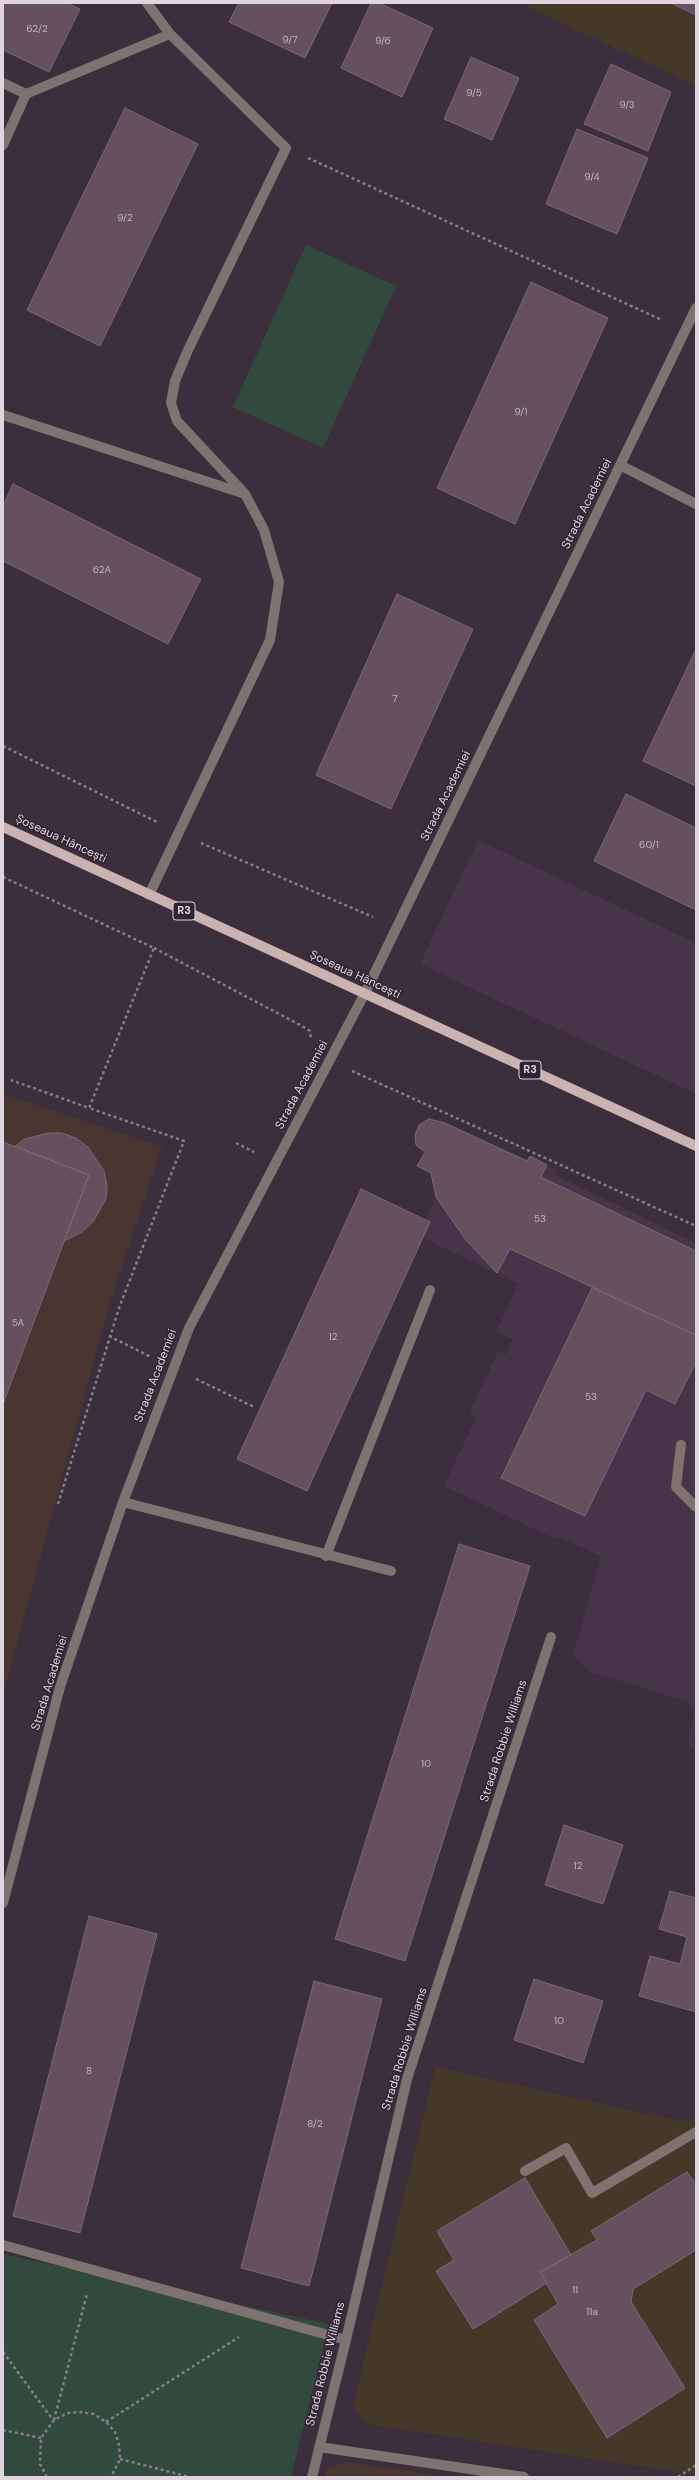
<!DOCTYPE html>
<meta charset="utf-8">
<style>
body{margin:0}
#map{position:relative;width:699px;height:2480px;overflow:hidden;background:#3b2e3d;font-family:"DM Sans",sans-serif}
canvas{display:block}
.frame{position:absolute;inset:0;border:4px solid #ded5de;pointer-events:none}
</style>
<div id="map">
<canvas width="699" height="2480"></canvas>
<div class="frame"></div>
</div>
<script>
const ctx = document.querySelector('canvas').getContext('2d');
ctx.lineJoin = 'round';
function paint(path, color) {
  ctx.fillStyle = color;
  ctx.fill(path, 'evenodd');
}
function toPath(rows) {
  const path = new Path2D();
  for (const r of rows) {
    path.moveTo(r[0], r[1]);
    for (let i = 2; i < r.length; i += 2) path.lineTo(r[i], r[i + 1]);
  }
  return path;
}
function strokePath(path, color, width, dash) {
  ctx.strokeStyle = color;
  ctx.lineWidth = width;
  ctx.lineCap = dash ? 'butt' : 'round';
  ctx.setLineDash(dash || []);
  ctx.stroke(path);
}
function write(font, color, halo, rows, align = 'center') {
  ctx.font = font + ' "DM Sans",sans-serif';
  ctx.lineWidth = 3;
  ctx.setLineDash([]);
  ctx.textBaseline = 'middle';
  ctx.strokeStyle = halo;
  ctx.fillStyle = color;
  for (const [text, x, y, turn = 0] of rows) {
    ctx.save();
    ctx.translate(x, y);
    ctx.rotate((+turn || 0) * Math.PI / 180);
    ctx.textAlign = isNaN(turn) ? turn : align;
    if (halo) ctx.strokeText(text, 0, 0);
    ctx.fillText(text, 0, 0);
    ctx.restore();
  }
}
paint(toPath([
 [478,840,696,943,696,1094,420,964],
 [429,1119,445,1123,527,1160,530,1156,557,1170,555,1175,696,1243,696,1753,688,1743,694,1713,688,1702,591,1672,573,1655,601,1556,558,1537,557,1540,444,1486,476,1417,469,1414,498,1351,506,1354,513,1339,496,1332,518,1284,419,1236,436,1197,431,1173,417,1166,425,1152,416,1145,415,1141,419,1125]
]), '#463448');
paint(toPath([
 [3,1094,162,1147,109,1306,3,1695],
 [346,2462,449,2477,325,2477,327,2469]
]), '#493630');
paint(toPath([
 [519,3,696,3,696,86],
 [435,2067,675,2120,696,2119,696,2475,366,2424,353,2405]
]), '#443929');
paint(toPath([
 [306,245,396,286,323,448,233,407],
 [3,2254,329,2324,291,2477,3,2477]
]), '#324a3d');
const building = toPath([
 [3,3,67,3,80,9,49,72,3,50,3,3],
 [239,3,332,3,305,58,229,22,239,3],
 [371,3,379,3,433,28,402,97,341,68,371,3],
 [671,3,696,3,696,15,671,3],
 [471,57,519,78,492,140,444,119,471,57],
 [611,64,671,92,648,151,584,124,611,64],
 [125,108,198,144,100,346,27,310,125,108],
 [577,129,648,158,617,234,546,204,577,129],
 [531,282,608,318,515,524,437,488,531,282],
 [13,484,201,579,168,644,3,561,3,506,13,484],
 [397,594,473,629,391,809,316,775,397,594],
 [696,649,696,786,643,761,696,649],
 [626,794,696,828,696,910,594,861,626,794],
 [429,1119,445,1123,527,1161,530,1156,547,1165,541,1177,696,1251,696,1335,510,1249,497,1273,466,1240,436,1197,431,1173,417,1166,425,1152,416,1145,415,1135,419,1125,429,1119],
 [48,1133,61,1133,76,1138,88,1147,104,1171,107,1186,106,1199,93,1222,82,1232,64,1241,89,1175,15,1146,25,1139,48,1133],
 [3,1142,89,1175,3,1404,3,1142],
 [361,1189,430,1222,307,1491,237,1459,361,1189],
 [592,1288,696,1335,696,1362,675,1404,646,1390,585,1516,501,1478,592,1288],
 [459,1544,530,1566,405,1961,335,1939,459,1544],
 [564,1825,623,1845,603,1904,545,1885,564,1825],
 [670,1891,696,1898,696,2012,639,1996,650,1956,680,1964,687,1937,659,1929,670,1891],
 [89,1916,157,1934,80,2233,13,2216,89,1916],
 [534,1979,603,2001,583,2063,514,2040,534,1979],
 [314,1981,382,1999,309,2286,241,2268,314,1981],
 [687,2172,696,2184,696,2250,633,2289,631,2302,685,2388,607,2438,534,2320,558,2304,540,2272,597,2240,591,2231,687,2172],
 [525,2178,571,2255,540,2272,547,2283,473,2329,436,2271,454,2260,437,2231,525,2178]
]);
paint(building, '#64515d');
strokePath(building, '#7c6875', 1);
strokePath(toPath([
 [308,158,662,320],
 [3,746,157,822],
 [201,843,373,917],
 [3,877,154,948,89,1108,11,1080],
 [154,948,302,1026,310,1031,311,1039],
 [352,1071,696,1226],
 [236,1143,254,1152],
 [109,1336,151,1357],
 [196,1379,254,1407],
 [58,1504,119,1308,184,1141,89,1108],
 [3,2352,53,2420],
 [54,2420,87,2294],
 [106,2422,239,2337],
 [3,2430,41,2438],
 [120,2459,190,2477],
 [47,2477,40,2464,41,2438,54,2420,68,2413,81,2412,94,2414,106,2422,115,2432,119,2445,120,2459,111,2477],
 [678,2477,696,2465]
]), '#887d89', 2.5, [3, 3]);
strokePath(toPath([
 [147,3,170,34,286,148,188,350,175,381,171,403,177,421,245,494,264,530,279,582,270,640,149,895],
 [3,83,26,94],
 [3,145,26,94,170,34],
 [3,415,245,494],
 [620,465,696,504],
 [681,1445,676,1487,696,1507],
 [123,1502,391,1571],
 [326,1556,430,1290],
 [3,1903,60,1687,123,1502,189,1328,365,993,696,308],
 [525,2171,566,2148,592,2193,696,2132],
 [3,2245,346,2340],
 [319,2447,524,2477],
 [312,2477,346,2340,407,2079,551,1637]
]), '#7f7372', 10);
strokePath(toPath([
 [3,827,696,1146]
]), '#c9b2b0', 10);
write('10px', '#c0b4be', null, [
 ["62/2",37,29],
 ["9/7",290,40],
 ["9/6",383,41],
 ["9/5",474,93],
 ["9/3",627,105],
 ["9/4",592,177],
 ["9/2",125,218],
 ["9/1",521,412],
 ["62A",102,570],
 ["7",395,699],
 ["60/1",649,845],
 ["53",540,1219],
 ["5A",18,1323],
 ["12",333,1337],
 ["53",591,1397],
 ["10",426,1764],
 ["12",578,1866],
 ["10",559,2021],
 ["8",89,2071],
 ["8/2",315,2124],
 ["11",575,2290],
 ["11a",592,2312]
]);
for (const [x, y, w] of [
 [184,911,22],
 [530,1070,22]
]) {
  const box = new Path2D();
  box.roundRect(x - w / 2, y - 9, w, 18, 3);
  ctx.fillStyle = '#312432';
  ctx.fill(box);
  strokePath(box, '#ded5de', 1);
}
write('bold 11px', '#ded5de', null, [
 ["R3",184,911],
 ["R3",530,1070]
]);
write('12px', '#ded5de', '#312432', [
 ["Strada Academiei",587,504,-64],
 ["Strada Academiei",446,796,-64],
 ["Șoseaua Hâncești",61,839,25],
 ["Șoseaua Hâncești",355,975,25],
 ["Strada Academiei",302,1085,-62],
 ["Strada Academiei",156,1376,-69],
 ["Strada Academiei",50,1683,-73],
 ["Strada Robbie Williams",504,1741,-72],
 ["Strada Robbie Williams",405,2049,-73],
 ["Strada Robbie Williams",326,2364,-76]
]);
</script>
